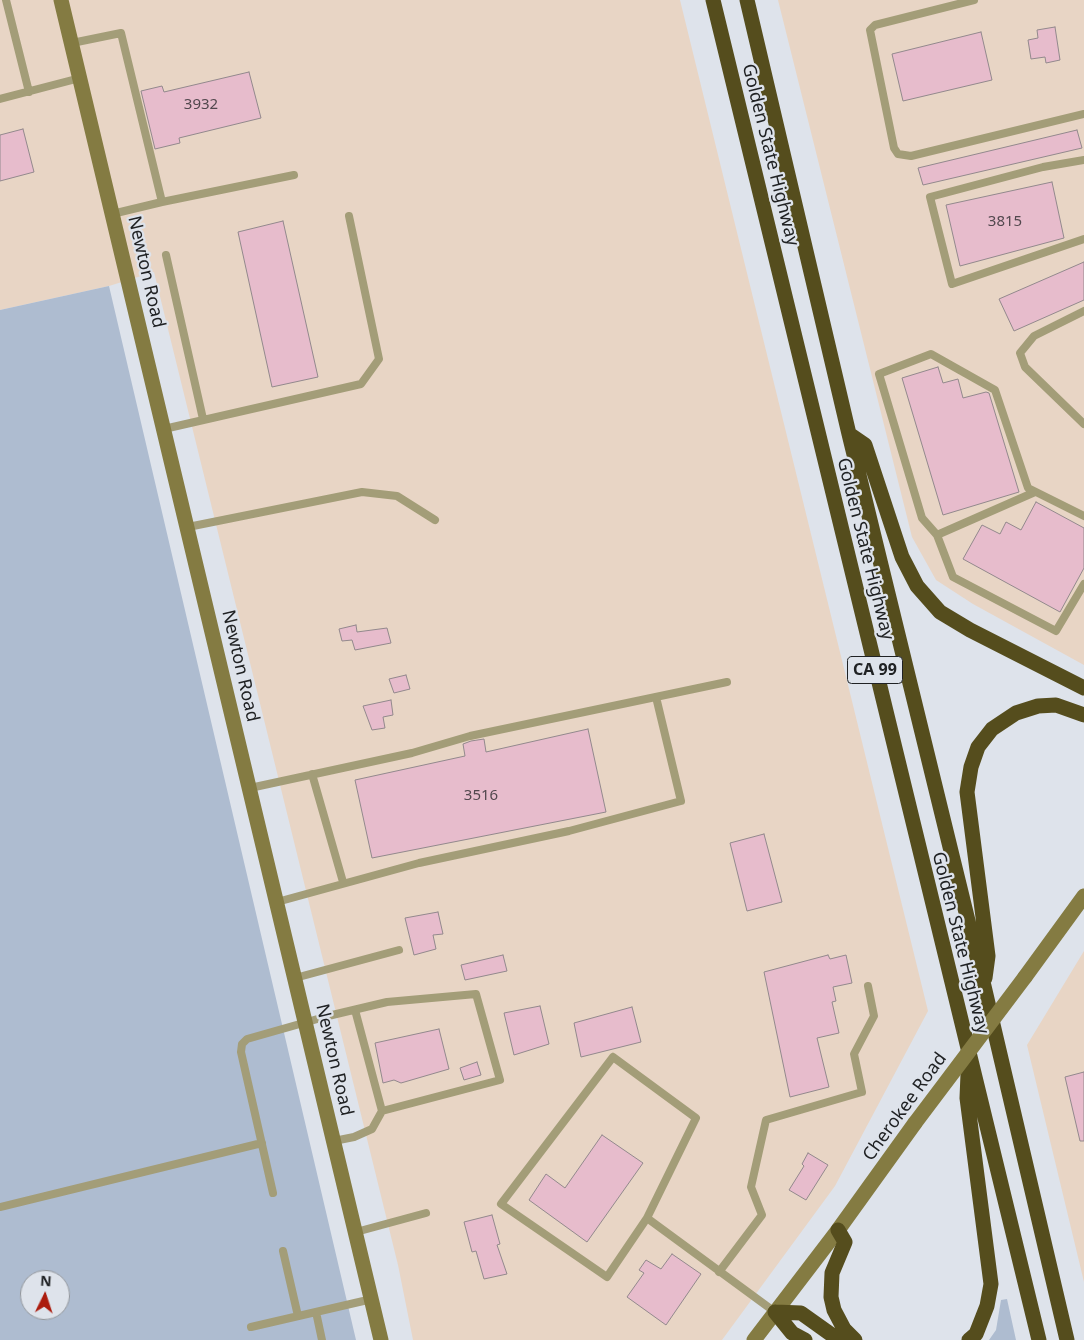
<!DOCTYPE html>
<style>
body{margin:0}
#map{position:relative;width:1084px;height:1340px;overflow:hidden;background:#dee3eb;font-family:"Noto Sans",sans-serif}
canvas{display:block}
.north{position:absolute;left:20px;top:1270px;width:50px;height:50px;box-sizing:border-box;background:#dee3eb;border:1px solid #92969b;border-radius:50%;rotate:4deg;font-size:14px;font-weight:700;line-height:20px;text-align:center;color:#202224}
.north::after{content:'';display:block;margin:auto;width:18px;height:22px;background:#ab1b0d;clip-path:polygon(50% 0,100% 100%,50% 72%,0 100%)}
</style>
<div id="map">
<canvas width="1084" height="1340"></canvas>
<div class="north">N</div>
</div>
<script>
const ctx = document.querySelector('canvas').getContext('2d');
ctx.lineJoin = 'round';
function paint(path, color) {
  ctx.fillStyle = color;
  ctx.fill(path, 'evenodd');
}
function toPath(rows) {
  const path = new Path2D();
  for (const r of rows) {
    path.moveTo(r[0], r[1]);
    for (let i = 2; i < r.length; i += 2) path.lineTo(r[i], r[i + 1]);
  }
  return path;
}
function strokePath(path, color, width, dash) {
  ctx.strokeStyle = color;
  ctx.lineWidth = width;
  ctx.lineCap = dash ? 'butt' : 'round';
  ctx.setLineDash(dash || []);
  ctx.stroke(path);
}
function write(font, color, halo, rows, align = 'center') {
  ctx.font = font + ' "Noto Sans",sans-serif';
  ctx.lineWidth = 4.5;
  ctx.setLineDash([]);
  ctx.textBaseline = 'middle';
  ctx.strokeStyle = halo;
  ctx.fillStyle = color;
  for (const [text, x, y, turn = 0] of rows) {
    ctx.save();
    ctx.translate(x, y);
    ctx.rotate((+turn || 0) * Math.PI / 180);
    ctx.textAlign = isNaN(turn) ? turn : align;
    if (halo) ctx.strokeText(text, 0, 0);
    ctx.fillText(text, 0, 0);
    ctx.restore();
  }
}
paint(toPath([
 [0,0,680,0,928,1011,835,1186,722,1340,413,1340,398,1265,154,272,109,286,0,310],
 [778,0,1084,0,1084,665,973,604,936,580,912,537],
 [1084,951,1084,1282,1027,1045]
]), '#e8d5c5');
paint(toPath([
 [109,286,356,1340,0,1340,0,310],
 [30,1280,60,1280,60,1310,30,1310],
 [1007,1299,1016,1340,989,1340,996,1330,1001,1300]
]), '#aebcd0');
const building = toPath([
 [1055,27,1060,60,1046,63,1045,57,1031,59,1028,40,1038,38,1037,30,1055,27],
 [981,32,992,80,903,101,892,54,981,32],
 [249,72,261,118,179,138,180,143,155,149,141,91,162,86,164,92,249,72],
 [23,129,34,172,0,181,0,135,23,129],
 [1077,130,1082,148,923,185,918,168,1077,130],
 [1052,182,1064,238,960,266,946,205,1052,182],
 [283,221,318,377,272,387,238,232,283,221],
 [1084,262,1084,300,1014,331,999,299,1084,262],
 [938,367,943,383,958,379,963,398,986,392,989,393,1019,492,943,515,902,378,938,367],
 [1036,502,1084,528,1084,568,1060,612,963,559,982,525,1000,534,1006,522,1021,530,1036,502],
 [356,625,357,632,387,628,391,643,355,650,352,640,342,641,339,629,356,625],
 [406,675,410,689,394,693,389,679,406,675],
 [391,700,393,715,383,717,385,728,372,730,363,706,391,700],
 [588,729,606,812,372,858,355,780,465,756,463,744,471,741,484,739,486,752,588,729],
 [764,834,782,902,747,911,730,843,764,834],
 [438,912,443,934,433,935,436,949,414,955,405,918,438,912],
 [503,955,507,971,465,980,461,965,503,955],
 [828,955,830,959,846,955,852,983,833,987,836,1001,832,1002,839,1033,817,1038,829,1087,790,1097,764,972,828,955],
 [540,1006,549,1044,514,1055,504,1013,540,1006],
 [632,1007,641,1042,581,1057,574,1023,632,1007],
 [439,1029,449,1069,401,1083,394,1080,383,1083,375,1043,439,1029],
 [477,1062,481,1075,464,1080,460,1068,477,1062],
 [1084,1072,1084,1141,1080,1141,1065,1077,1084,1072],
 [602,1135,643,1163,587,1242,529,1200,546,1174,565,1188,602,1135],
 [808,1153,828,1165,806,1200,789,1190,804,1166,802,1164,808,1153],
 [492,1215,500,1244,497,1245,507,1274,484,1279,476,1251,472,1252,464,1222,492,1215],
 [672,1254,701,1274,666,1325,627,1297,644,1273,639,1270,646,1260,661,1269,672,1254]
]);
paint(building, '#e7bccc');
strokePath(building, '#93898d', 1);
strokePath(toPath([
 [6,0,29,92],
 [974,0,875,25,870,30,894,148,898,154,911,156,1084,114],
 [72,43,121,33,162,202,112,214],
 [0,99,80,78],
 [1084,160,1043,167,930,197,952,284,1084,239],
 [162,202,294,175],
 [166,255,203,419],
 [1084,311,1034,336,1020,353,1025,367,1084,424],
 [164,429,361,384,379,359,349,216],
 [1084,516,1028,488,995,390,931,354,879,374,922,518,937,535,953,577,1056,631,1084,584],
 [188,527,362,492,397,496,435,520],
 [937,535,1035,492],
 [312,774,343,882],
 [250,788,412,753,470,736,727,682],
 [277,902,419,863,569,831,681,801,656,697],
 [295,978,399,950],
 [613,1057,696,1118,647,1218,607,1277,501,1204,613,1057],
 [334,1141,354,1137,372,1129,382,1111],
 [273,1193,241,1052,242,1044,247,1039,328,1016,387,1002,476,994,500,1080,382,1111,355,1010],
 [0,1207,262,1143],
 [647,1218,775,1312],
 [356,1232,426,1213],
 [283,1251,298,1316],
 [719,1272,762,1215,751,1187,766,1120,862,1092,854,1054,874,1016,868,986],
 [316,1312,322,1340],
 [251,1327,372,1299]
]), '#a39d78', 8);
strokePath(toPath([
 [61,0,381,1340],
 [1025,977,1084,896],
 [754,1340,838,1230,915,1123]
]), '#847b42', 15);
strokePath(toPath([
 [713,0,1039,1340],
 [747,0,849,434,984,986,1067,1340],
 [849,434,865,445,902,557,917,586,940,612,970,630,1084,688],
 [985,978,988,956,967,792,971,767,978,747,992,729,1016,713,1038,706,1056,705,1084,715],
 [968,1074,967,1098,991,1284,987,1306,976,1334,969,1340],
 [838,1230,845,1242,832,1273,831,1297,834,1310,844,1329,855,1340],
 [775,1312,801,1313,839,1340],
 [775,1312,792,1333,805,1340]
]), '#554d1d', 15);
strokePath(toPath([
 [915,1123,1025,977]
]), '#847b42', 15);
write('15px', '#52484e', null, [
 ["3932",201,105],
 ["3815",1005,222],
 ["3516",481,796]
]);
for (const [x, y, w] of [
 [875,670,55]
]) {
  const box = new Path2D();
  box.roundRect(x - w / 2, y - 13.5, w, 27, 4);
  ctx.fillStyle = '#dee3eb';
  ctx.fill(box);
  strokePath(box, '#202224', 1);
}
write('bold 16px', '#202224', null, [
 ["CA 99",875,670]
]);
write('18px', '#202224', '#dee3eb', [
 ["Golden State Highway",770,155,76],
 ["Newton Road",146,272,77],
 ["Golden State Highway",865,549,76],
 ["Newton Road",240,666,77],
 ["Golden State Highway",960,943,76],
 ["Newton Road",334,1060,77],
 ["Cherokee Road",905,1107,-54]
]);
</script>
